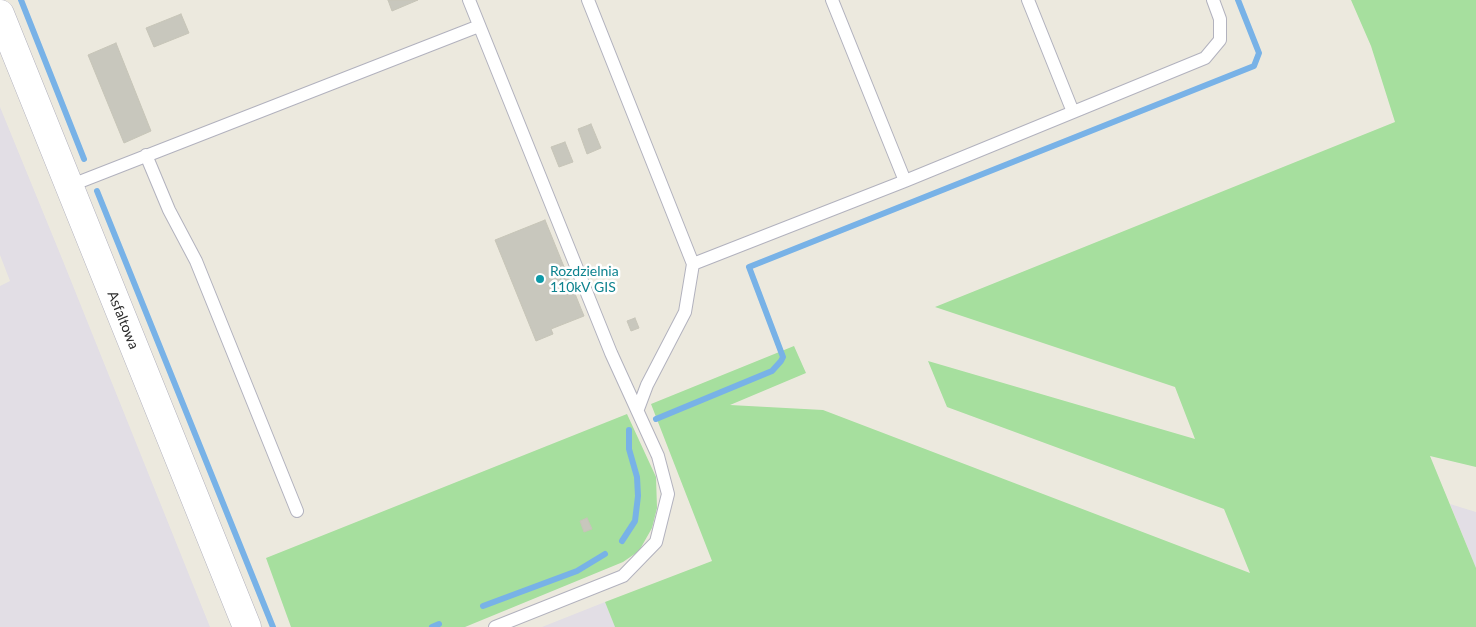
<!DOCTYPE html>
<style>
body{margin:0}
canvas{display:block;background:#ece9de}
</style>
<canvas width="1476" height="627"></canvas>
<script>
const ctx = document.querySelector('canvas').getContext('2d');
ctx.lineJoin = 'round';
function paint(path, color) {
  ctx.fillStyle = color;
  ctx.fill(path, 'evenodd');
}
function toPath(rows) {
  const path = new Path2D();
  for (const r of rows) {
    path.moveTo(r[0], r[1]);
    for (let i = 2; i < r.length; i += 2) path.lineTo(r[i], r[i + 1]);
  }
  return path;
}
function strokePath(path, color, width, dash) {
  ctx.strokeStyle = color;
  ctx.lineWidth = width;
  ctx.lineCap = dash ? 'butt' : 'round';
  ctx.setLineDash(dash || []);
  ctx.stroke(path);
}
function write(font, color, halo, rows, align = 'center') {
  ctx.font = font + ' Lato,sans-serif';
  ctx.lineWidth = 5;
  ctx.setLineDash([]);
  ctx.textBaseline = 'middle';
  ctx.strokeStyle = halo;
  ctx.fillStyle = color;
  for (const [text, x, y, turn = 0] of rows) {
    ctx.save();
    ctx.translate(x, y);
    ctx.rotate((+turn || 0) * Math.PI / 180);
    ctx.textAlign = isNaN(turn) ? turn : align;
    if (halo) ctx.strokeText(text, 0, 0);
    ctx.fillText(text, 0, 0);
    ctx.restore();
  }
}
paint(toPath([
 [0,107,63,261,210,627,0,627,0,286,10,281,0,255],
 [1450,504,1476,512,1476,568],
 [605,602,615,627,542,627]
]), '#e2dee5');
paint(toPath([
 [1351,0,1476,0,1476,467,1430,456,1476,568,1476,627,615,627,605,602,712,561,651,404,794,346,806,373,730,405,823,410,1250,573,1224,509,947,407,928,361,1195,439,1175,387,935,307,1395,122,1371,46],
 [627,414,656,477,657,508,652,528,639,551,623,562,465,627,291,627,266,558]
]), '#a6df9e');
strokePath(toPath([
 [21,0,84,159],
 [97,191,273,627],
 [656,419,772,371,781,361,783,357,749,267,1254,66,1259,53,1238,0],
 [622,541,635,521,638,496,637,477,629,449,629,430],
 [483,606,577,571,605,554],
 [432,627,439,624]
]), '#78b2e7', 6);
const building = toPath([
 [388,0,418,0,392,11,388,0],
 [181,14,189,33,154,47,146,28,181,14],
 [116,43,151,131,124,143,88,55,116,43],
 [591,124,601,148,587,154,578,129,591,124],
 [565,142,573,162,559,167,551,147,565,142],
 [545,220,584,316,551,329,553,334,536,341,495,240,545,220],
 [635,318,639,328,631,331,627,321,635,318],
 [587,518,592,529,584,532,580,521,587,518]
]);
paint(building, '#c8c7bd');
strokePath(building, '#c7c5b8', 1);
const service = toPath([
 [469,0,611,353,658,456,668,494,656,542,623,576,495,627],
 [588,0,693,264,685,312,647,385,638,409],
 [832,0,905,181],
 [1028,0,1073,112],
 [146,155,169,210,196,261,297,511],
 [69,186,479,26],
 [693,264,905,181,1205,58,1220,40,1220,19,1213,0]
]);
const tertiary = toPath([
 [0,14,247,627]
]);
strokePath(service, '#b2b2be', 14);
strokePath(tertiary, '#b2b2be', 29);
strokePath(service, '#fff', 12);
strokePath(tertiary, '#fff', 28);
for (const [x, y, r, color] of [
 [540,279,5,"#0f9aa8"]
]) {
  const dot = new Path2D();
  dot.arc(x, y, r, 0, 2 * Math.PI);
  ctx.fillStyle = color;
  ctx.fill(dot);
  strokePath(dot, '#fff', 2);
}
write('14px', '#0d838f', '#fff', [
 ["Rozdzielnia",550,271],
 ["110kV GIS",550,287]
], 'left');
write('14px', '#2b2b2b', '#fff', [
 ["Asfaltowa",123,320,68]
]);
</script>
